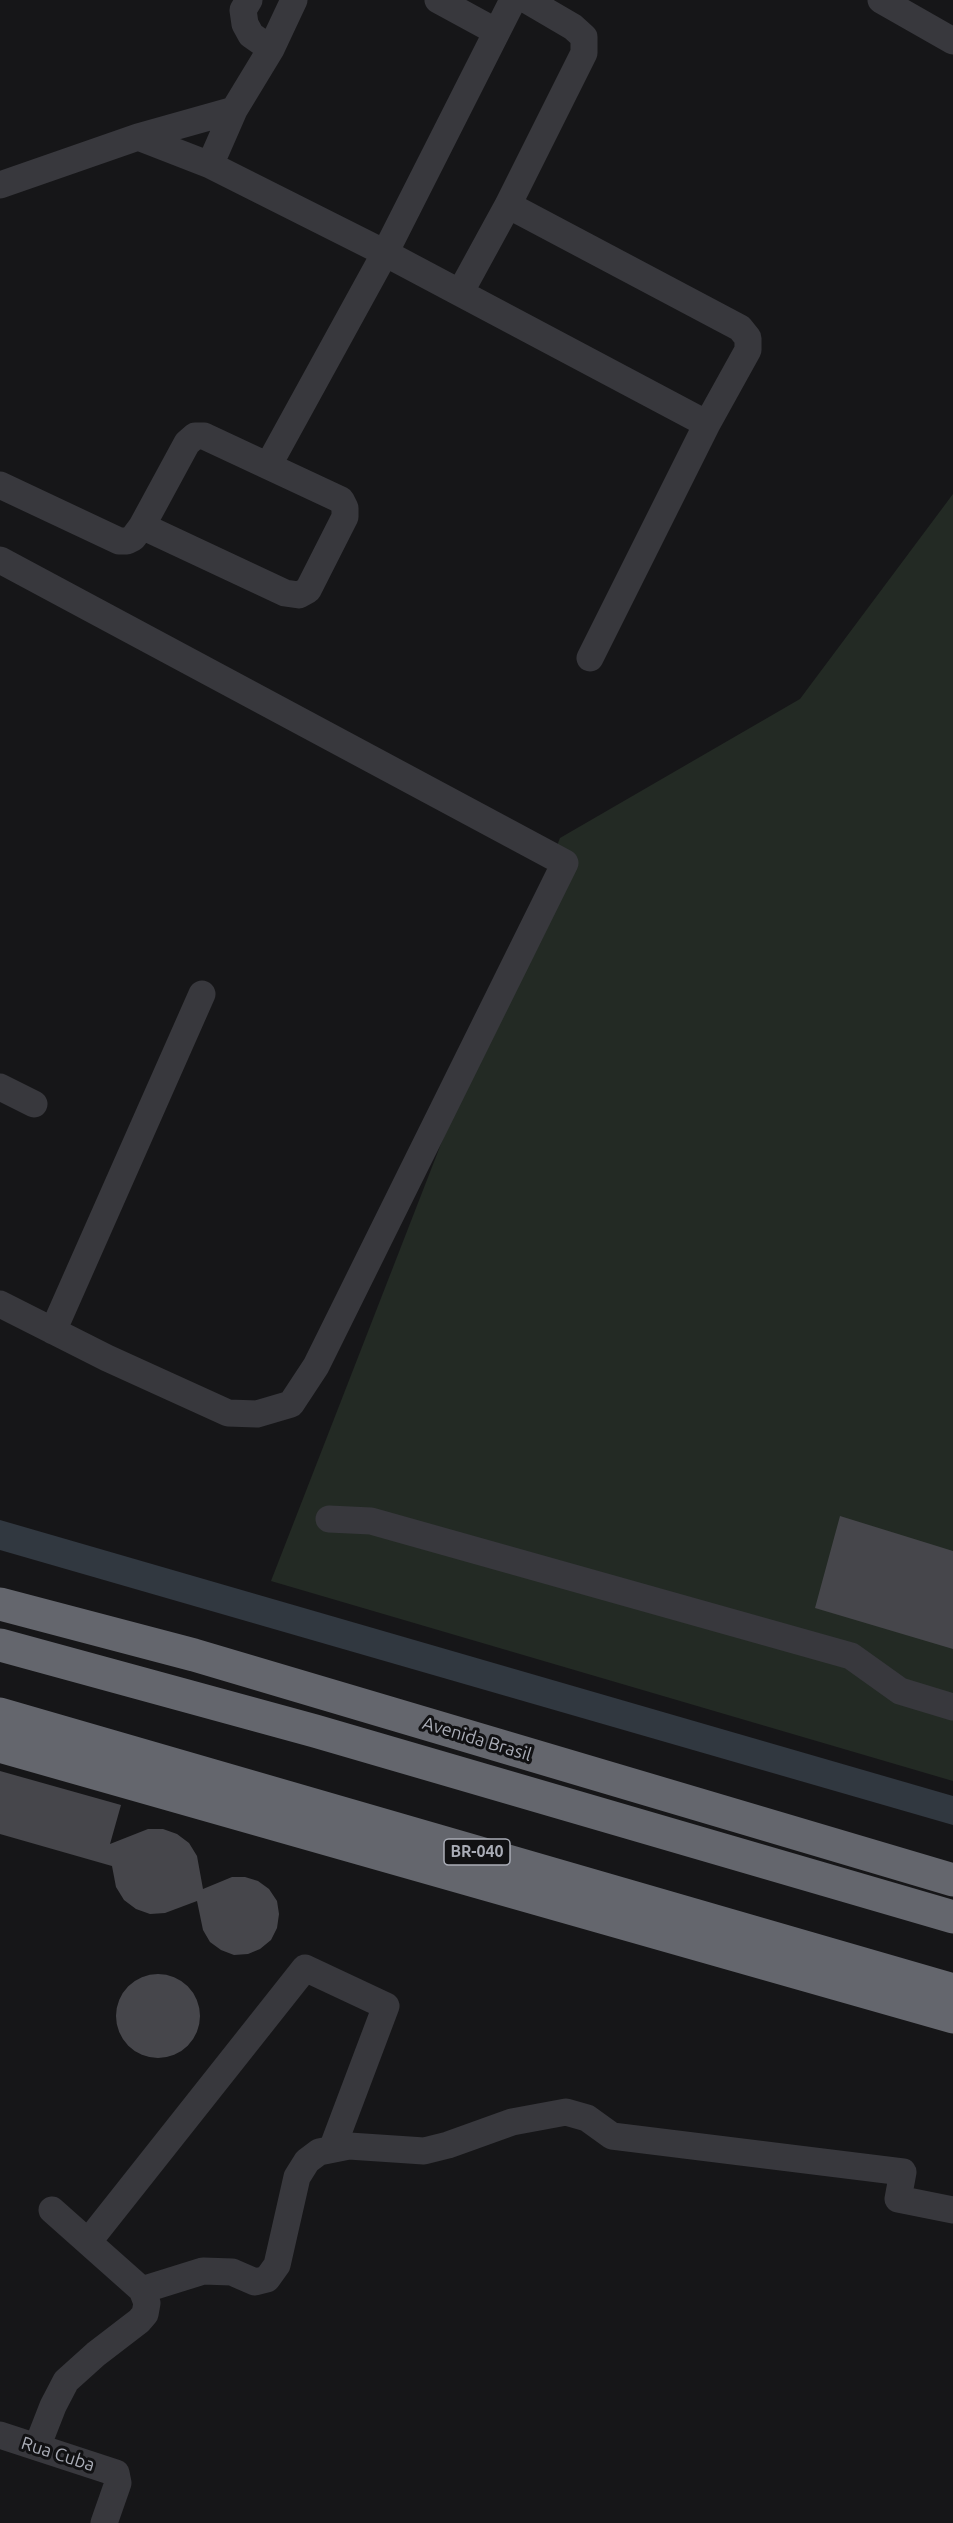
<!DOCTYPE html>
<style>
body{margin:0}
canvas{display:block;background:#161618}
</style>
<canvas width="953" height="2523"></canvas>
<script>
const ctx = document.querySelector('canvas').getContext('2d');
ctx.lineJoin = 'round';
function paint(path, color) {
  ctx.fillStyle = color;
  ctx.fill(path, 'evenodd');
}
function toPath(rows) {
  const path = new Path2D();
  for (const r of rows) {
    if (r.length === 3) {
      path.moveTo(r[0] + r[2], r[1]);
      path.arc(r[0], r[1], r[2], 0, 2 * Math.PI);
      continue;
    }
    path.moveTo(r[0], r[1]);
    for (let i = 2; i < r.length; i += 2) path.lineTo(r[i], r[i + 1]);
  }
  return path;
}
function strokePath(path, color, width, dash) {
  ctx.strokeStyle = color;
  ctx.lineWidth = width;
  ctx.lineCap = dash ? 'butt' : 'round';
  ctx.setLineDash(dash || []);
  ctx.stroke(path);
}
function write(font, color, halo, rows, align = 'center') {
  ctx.font = font + ' Ubuntu,sans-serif';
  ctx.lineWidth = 6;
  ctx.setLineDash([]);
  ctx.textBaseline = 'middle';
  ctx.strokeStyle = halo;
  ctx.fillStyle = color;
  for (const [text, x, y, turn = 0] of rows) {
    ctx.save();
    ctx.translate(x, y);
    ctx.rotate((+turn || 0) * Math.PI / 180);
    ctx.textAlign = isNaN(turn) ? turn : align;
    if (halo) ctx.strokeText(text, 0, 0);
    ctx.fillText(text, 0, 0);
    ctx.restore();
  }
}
paint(toPath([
 [953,494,953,1781,271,1581,560,838,800,699]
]), '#232a24');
paint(toPath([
 [0,1520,953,1796,953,1825,0,1550]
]), '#313840');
paint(toPath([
 [840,1516,953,1551,953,1649,815,1608],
 [0,1771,121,1805,110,1844,148,1829,163,1829,177,1834,189,1843,197,1856,203,1889,232,1877,245,1877,258,1881,269,1889,277,1901,279,1914,277,1928,271,1940,260,1949,248,1954,234,1955,221,1950,210,1942,203,1930,197,1901,165,1913,150,1914,136,1909,124,1900,116,1887,112,1866,0,1834],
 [158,2016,42]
]), '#46464b');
strokePath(toPath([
 [249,0,243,10,245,24,251,35,271,49],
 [438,0,495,31],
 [881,0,953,41],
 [138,137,210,165,385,253,707,424,748,350,748,338,740,328,508,205],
 [210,165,234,110],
 [0,185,138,137,234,110,271,49,294,0],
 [461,291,508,205,584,53,584,37,573,27,527,0],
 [268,466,385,253,513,0],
 [0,485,119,541,127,541,133,538,142,526,187,443,195,436,204,436,341,500,345,508,345,517,308,590,299,595,285,593,142,526],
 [0,560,565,863,316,1366,291,1404,257,1414,228,1413,107,1358,0,1304],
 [590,658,707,424],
 [0,1087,34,1104],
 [53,1331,202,994],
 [329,1519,371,1521,851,1656,900,1691,953,1707],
 [88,2242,305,1968,386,2006,332,2149],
 [142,2290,203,2271,232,2272,255,2282,267,2279,277,2265,297,2177,307,2161,319,2152,349,2146,424,2151,448,2145,512,2122,566,2112,587,2118,612,2136,903,2172,898,2199,953,2210],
 [0,2435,116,2473,118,2483,104,2523],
 [37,2447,53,2406,66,2381,96,2354,139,2321,145,2314,147,2303,142,2290,52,2210]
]), '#38383d', 27);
strokePath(toPath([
 [0,1604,194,1655,953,1880],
 [0,1645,315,1731,953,1917],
 [0,1714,953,1990],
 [0,1746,953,2017]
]), '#64666d', 33);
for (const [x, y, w] of [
 [477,1852,66]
]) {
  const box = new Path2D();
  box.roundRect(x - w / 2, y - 13, w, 26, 4.5);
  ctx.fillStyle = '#111113';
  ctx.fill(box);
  strokePath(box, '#aaadb7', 1.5);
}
write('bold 16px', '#aaadb7', null, [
 ["BR-040",477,1852]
]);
write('18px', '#aaadb7', '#111113', [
 ["Avenida Brasil",477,1739,17],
 ["Rua Cuba",58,2454,18]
]);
</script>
